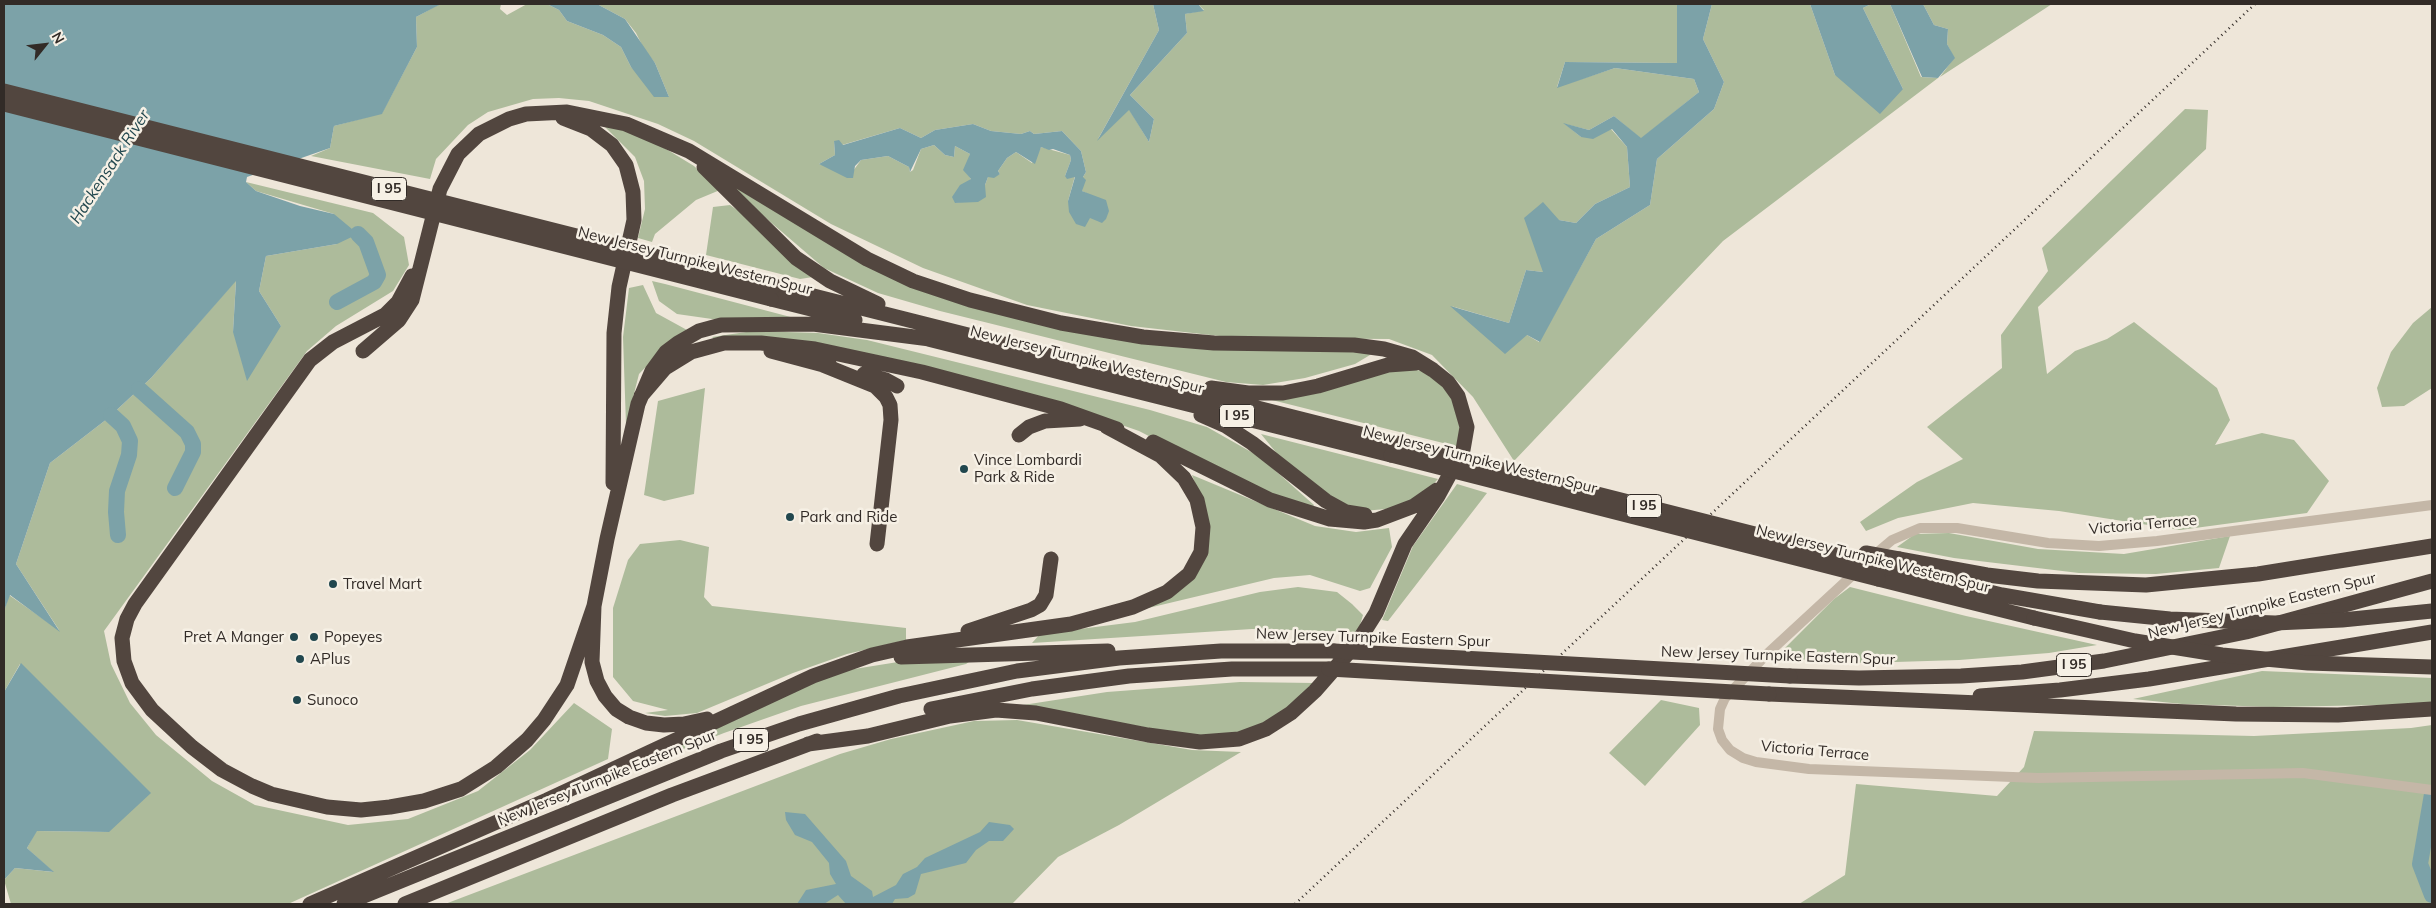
<!DOCTYPE html>
<style>
body{margin:0}
#map{position:relative;width:2436px;height:908px;overflow:hidden;background:#eee6d9;font-family:Mulish,sans-serif}
canvas{display:block}
.frame{position:absolute;inset:0;border:5px solid #322b27;pointer-events:none}
.north{position:absolute;left:20px;top:20px;width:50px;height:50px;-webkit-text-stroke:4px #f6f0e5;paint-order:stroke;rotate:61deg;font-size:14px;font-weight:700;line-height:20px;text-align:center;color:#322b27}
.north::after{content:'';display:block;margin:auto;width:18px;height:22px;background:#322b27;clip-path:polygon(50% 0,100% 100%,50% 72%,0 100%)}
</style>
<div id="map">
<canvas width="2436" height="908"></canvas>
<div class="frame"></div>
<div class="north">N</div>
</div>
<script>
const ctx = document.querySelector('canvas').getContext('2d');
ctx.lineJoin = 'round';
function paint(path, color) {
  ctx.fillStyle = color;
  ctx.fill(path, 'evenodd');
}
function toPath(rows) {
  const path = new Path2D();
  for (const r of rows) {
    path.moveTo(r[0], r[1]);
    for (let i = 2; i < r.length; i += 2) path.lineTo(r[i], r[i + 1]);
  }
  return path;
}
function strokePath(path, color, width, dash) {
  ctx.strokeStyle = color;
  ctx.lineWidth = width;
  ctx.lineCap = dash ? 'butt' : 'round';
  ctx.setLineDash(dash || []);
  ctx.stroke(path);
}
function write(font, color, halo, rows, align = 'center') {
  ctx.font = font + ' Mulish,sans-serif';
  ctx.lineWidth = 5;
  ctx.setLineDash([]);
  ctx.textBaseline = 'middle';
  ctx.strokeStyle = halo;
  ctx.fillStyle = color;
  for (const [text, x, y, turn = 0] of rows) {
    ctx.save();
    ctx.translate(x, y);
    ctx.rotate((+turn || 0) * Math.PI / 180);
    ctx.textAlign = isNaN(turn) ? turn : align;
    if (halo) ctx.strokeText(text, 0, 0);
    ctx.fillText(text, 0, 0);
    ctx.restore();
  }
}
paint(toPath([
 [440,4,501,4,500,9,507,15,527,4,547,4,559,10,567,21,603,35,621,47,631,67,669,97,655,63,644,49,636,33,625,19,597,4,1153,4,1159,30,1098,139,1129,109,1149,142,1154,119,1130,95,1187,33,1185,14,1204,10,1198,4,1677,4,1677,63,1565,62,1557,87,1615,68,1694,79,1699,92,1641,139,1614,116,1589,130,1565,124,1581,137,1611,129,1627,147,1630,187,1595,204,1576,223,1559,220,1543,272,1526,270,1509,323,1451,306,1527,335,1539,342,1596,239,1650,205,1657,159,1714,109,1724,82,1703,39,1712,4,1810,4,1835,75,1903,89,1863,8,1871,4,1890,4,1921,77,1938,78,1723,241,1514,461,1473,397,1432,355,1389,339,1237,338,1131,326,1027,305,923,268,831,224,694,141,658,124,589,101,559,98,533,99,488,112,468,125,436,159,430,179,311,156,330,148,334,126,382,113,417,47,416,17],
 [973,124,991,131,1021,134,1030,131,1034,134,1062,131,1081,151,1086,172,1083,177,1082,191,1092,196,1068,201,1075,176,1065,176,1071,160,1070,155,1041,147,1032,163,1016,152,1007,158,998,171,1000,174,988,177,985,185,961,202,955,203,971,179,966,172,970,154,955,146,954,157,945,155,934,145,921,149,913,170,910,172,909,167,888,156,861,160,853,171,819,164,835,155,834,141,842,145,900,128,921,138,935,130],
 [1923,4,2052,4,1940,77,1954,58,1947,44,1948,29,1934,25],
 [2185,109,2208,110,2206,149,2038,307,2047,374,2075,351,2107,339,2134,322,2217,388,2230,420,2215,445,2262,433,2294,440,2329,481,2307,513,2180,530,2059,511,1973,503,1898,518,1866,531,1860,522,1917,482,1963,459,1927,427,2002,368,2001,335,2048,271,2042,248],
 [600,122,653,141,694,166,720,190,696,200,655,234,652,242,638,238,645,209,644,181,635,157],
 [730,180,846,251,1042,324,1375,352,1355,364,1305,378,1263,385,1226,382,940,311,878,293,824,268,732,189],
 [246,182,373,213,404,237,409,265,393,291,336,326,307,351,104,631,111,664,130,703,156,735,212,781,255,805,348,825,408,819,478,791,530,750,574,703,612,729,608,759,288,904,11,904,4,880,15,868,53,872,27,848,36,831,109,832,20,664,4,692,4,611,9,595,59,630,16,564,50,463,107,419,151,378,236,280,233,332,281,326,259,291,266,256,337,244,334,214,256,191],
 [730,205,743,214,813,277,800,279,706,255,713,207],
 [652,281,665,284,802,320,719,320,677,314,659,301],
 [643,285,656,313,687,330,666,346,639,374,626,425,623,337,629,288],
 [2432,307,2432,388,2404,406,2382,407,2377,388,2391,352,2413,323],
 [753,331,818,333,867,340,1150,410,1207,427,1260,457,1314,505,1311,509,1217,471,1139,431,1050,400,947,373,716,340,712,337],
 [1400,367,1422,371,1443,384,1461,414,1459,447,1260,397],
 [705,388,694,494,664,501,644,495,658,401],
 [1261,434,1438,479,1426,492,1406,504,1386,509,1363,511,1343,505,1283,461],
 [1192,475,1315,526,1356,532,1389,528,1392,547,1370,588,1360,591,1310,575,1274,578,1140,610,1196,570,1208,517],
 [1457,484,1487,493,1388,621,1382,620,1413,546],
 [1949,533,2038,549,2124,554,2230,536,2219,568,2156,574,2079,573,1954,558,1897,547,1915,534],
 [680,540,709,547,704,597,712,606,906,628,906,640,847,654,793,673,697,713,665,716,645,713,668,710,633,701,613,677,613,608,628,560,640,544],
 [1298,587,1337,592,1352,604,1363,615,1358,632,1252,629,1032,643,1040,634,1135,622,1260,592],
 [1850,587,1966,616,2097,645,2049,653,1959,660,1864,663,1775,658,1834,599],
 [973,659,966,664,801,706,724,733,566,795,790,692,848,670,898,662],
 [2262,671,2432,678,2432,704,2273,707,2182,704,2133,699],
 [1240,682,1314,683,1297,702,1266,723,1235,734,1192,736,1023,705,1107,692],
 [1661,700,1699,708,1700,725,1645,786,1609,753],
 [1017,720,1192,750,1241,752,1119,825,1058,857,1012,904,445,904,840,754,891,739,974,721],
 [2432,725,2432,904,1799,904,1845,875,1856,784,1997,796,2024,767,2034,731,2254,736,2411,728]
]), '#adbb9b');
paint(toPath([
 [4,4,441,4,416,17,417,47,382,114,334,126,330,148,247,177,246,182,256,191,300,206,334,214,358,234,337,244,266,256,259,291,281,326,247,381,233,332,236,281,151,378,107,419,50,463,16,564,60,632,10,595,4,611],
 [547,4,597,4,625,19,655,63,669,97,654,97,631,67,621,47,603,35,567,21,559,10],
 [1153,4,1198,4,1204,11,1185,14,1187,33,1130,95,1154,119,1149,142,1129,110,1097,141,1159,30],
 [1677,4,1712,4,1703,39,1724,82,1714,109,1657,159,1650,205,1596,239,1540,342,1527,335,1505,354,1450,306,1509,323,1526,270,1543,272,1524,218,1543,202,1559,220,1576,223,1595,204,1630,187,1627,147,1612,129,1593,139,1581,137,1563,123,1589,130,1614,116,1641,138,1699,92,1694,79,1615,68,1557,88,1565,62,1677,63],
 [1810,4,1871,4,1863,8,1903,89,1880,114,1835,75],
 [1890,4,1923,4,1934,25,1948,29,1947,44,1955,58,1938,78,1922,77],
 [973,124,991,131,1021,134,1030,131,1034,134,1062,131,1081,151,1086,172,1083,177,1086,180,1082,191,1106,200,1109,211,1106,219,1102,223,1090,218,1085,227,1076,224,1069,212,1068,201,1075,177,1067,179,1065,176,1071,160,1070,155,1053,149,1049,150,1041,147,1035,164,1016,152,1007,158,998,171,1000,174,994,178,988,177,985,185,986,197,978,202,955,203,952,197,960,185,971,179,963,170,970,154,955,146,954,157,945,155,934,145,921,149,910,172,909,167,888,156,861,160,855,166,853,178,847,178,819,164,835,155,834,141,839,140,843,145,900,128,921,138,935,130],
 [21,663,151,793,109,832,37,831,27,848,54,872,15,868,4,880,4,692],
 [785,812,805,814,846,861,851,876,872,891,873,897,896,885,903,874,917,867,925,858,980,832,989,822,1010,825,1014,829,1003,841,989,841,976,850,966,863,921,874,915,894,908,898,895,899,892,904,846,904,838,895,824,904,797,904,806,890,836,884,830,874,829,863,812,842,795,835,786,820]
]), '#7ca2a8');
strokePath(toPath([
 [337,302,374,282,378,275,366,242,358,234],
 [139,389,187,432,193,444,193,452,175,488],
 [111,415,123,426,130,441,129,455,117,491,116,512,118,535],
 [2432,794,2420,864,2432,895]
]), '#7ca2a8', 16);
strokePath(toPath([
 [1873,556,1892,540,1920,528,1957,528,2048,543,2099,546,2157,541,2432,505],
 [1857,571,1766,655,1725,698,1720,709,1718,729,1722,740,1730,750,1743,758,1756,762,1809,769,2038,778,2303,773,2432,790]
]), '#c4b7a7', 10);
strokePath(toPath([
 [563,118,591,129,612,145,626,165,633,192,634,220,619,287,614,333,613,483],
 [704,167,796,258,830,281,878,304],
 [412,276,398,302,385,315,333,342,310,360,135,604,127,619,122,638,124,661,132,683,152,710,192,747,222,770,252,786,271,794,327,807,361,810,390,807,424,801,461,789,496,767,527,740,544,720,567,685,594,606],
 [774,286,1400,444],
 [771,299,855,320],
 [920,337,1391,455],
 [363,351,399,320,412,300,440,189,458,154,479,134,509,119,526,114,567,112,626,124,689,151,867,259,913,281,970,300,1061,323,1143,337,1214,343,1354,345,1384,349,1412,357,1433,370,1448,382,1458,396,1467,427,1463,450,1438,496,1405,544,1376,613,1357,643,1315,691,1291,713,1266,729,1239,739,1200,742,1148,735,1036,713,996,710,950,716,868,736,808,744],
 [771,351,831,367],
 [823,365,875,386,886,397,890,405,891,420,877,544],
 [864,374,886,380,897,386],
 [1211,388,1248,393,1283,393,1318,386,1388,365,1416,363],
 [641,396,665,368,691,352,724,343,761,343,815,349,922,372,1061,409,1117,429],
 [1201,415,1226,426,1252,443,1326,501,1346,512,1365,515],
 [1019,435,1029,427,1045,421,1080,419],
 [1153,442,1270,500,1330,519,1364,522,1377,520,1414,506,1437,490],
 [1899,559,1987,575,2038,581,2146,585,2258,574,2432,546],
 [1889,568,2002,595,2100,612],
 [1878,579,2034,618],
 [968,631,1031,610,1040,605,1046,595,1051,559],
 [901,657,1108,651],
 [1790,676,1859,678,1961,676,2022,672,2104,661,2246,632,2432,581],
 [1769,694,2236,714,2338,715,2432,709],
 [1980,696,2060,690,2149,679,2432,632],
 [931,709,1032,689,1129,676,1232,669,1329,669],
 [707,719,684,724,664,725,646,723,629,717,616,709,605,696,597,681,592,662,594,606,607,539,638,404,652,371,666,352,678,343,699,331,721,325,813,324,930,339],
 [310,904,547,800,813,676,872,655,907,647,1071,624,1133,607,1167,592,1189,574,1201,552,1203,527,1197,500,1184,478,1161,456,1107,427],
 [344,904,721,751,799,724,899,696,1017,671,1119,658,1221,651,1334,651],
 [405,904,672,795,817,741]
]), '#52463f', 15);
strokePath(toPath([
 [1295,904,2255,4]
]), '#322b27', 2.5, [1, 4]);
strokePath(toPath([
 [4,91,774,286],
 [4,104,771,299],
 [1400,444,1889,568],
 [1391,455,1878,579],
 [1866,553,1899,559],
 [2100,612,2170,619,2275,623,2342,620,2432,611],
 [2034,618,2135,641,2222,655,2308,663,2432,667],
 [1334,651,1790,676],
 [1329,669,1769,694]
]), '#52463f', 15);
for (const [x, y, r, color] of [
 [964,469,5,"#21474e"],
 [790,517,5,"#21474e"],
 [333,584,5,"#21474e"],
 [294,637,5,"#21474e"],
 [314,637,5,"#21474e"],
 [300,659,5,"#21474e"],
 [297,700,5,"#21474e"]
]) {
  const dot = new Path2D();
  dot.arc(x, y, r, 0, 2 * Math.PI);
  ctx.fillStyle = color;
  ctx.fill(dot);
  strokePath(dot, '#f6f0e5', 2);
}
for (const [x, y, w] of [
 [389,189,35],
 [1237,416,35],
 [1644,506,35],
 [2074,665,35],
 [751,740,35]
]) {
  const box = new Path2D();
  box.roundRect(x - w / 2, y - 11.5, w, 23, 4);
  ctx.fillStyle = '#f6f0e5';
  ctx.fill(box);
  strokePath(box, '#322b27', 1);
}
write('bold 14px', '#322b27', null, [
 ["I 95",389,189],
 ["I 95",1237,416],
 ["I 95",1644,506],
 ["I 95",2074,665],
 ["I 95",751,740]
]);
write('15px', '#322b27', '#f6f0e5', [
 ["New Jersey Turnpike Western Spur",695,261,14],
 ["New Jersey Turnpike Western Spur",1087,360,14],
 ["New Jersey Turnpike Western Spur",1480,460,14],
 ["Victoria Terrace",2143,525,-5],
 ["New Jersey Turnpike Western Spur",1873,559,14],
 ["New Jersey Turnpike Eastern Spur",2262,606,-14],
 ["New Jersey Turnpike Eastern Spur",1373,638,2],
 ["New Jersey Turnpike Eastern Spur",1778,656,2],
 ["Victoria Terrace",1815,751,5],
 ["New Jersey Turnpike Eastern Spur",607,778,-22]
]);
write('15px', '#322b27', '#f6f0e5', [
 ["Vince Lombardi",974,460],
 ["Park & Ride",974,477],
 ["Park and Ride",800,517],
 ["Travel Mart",343,584],
 ["Pret A Manger",284,637,"right"],
 ["Popeyes",324,637],
 ["APlus",310,659],
 ["Sunoco",307,700]
], 'left');
write('italic 16px', '#21474e', '#f6f0e5', [
 ["Hackensack River",110,167,-57]
]);
</script>
